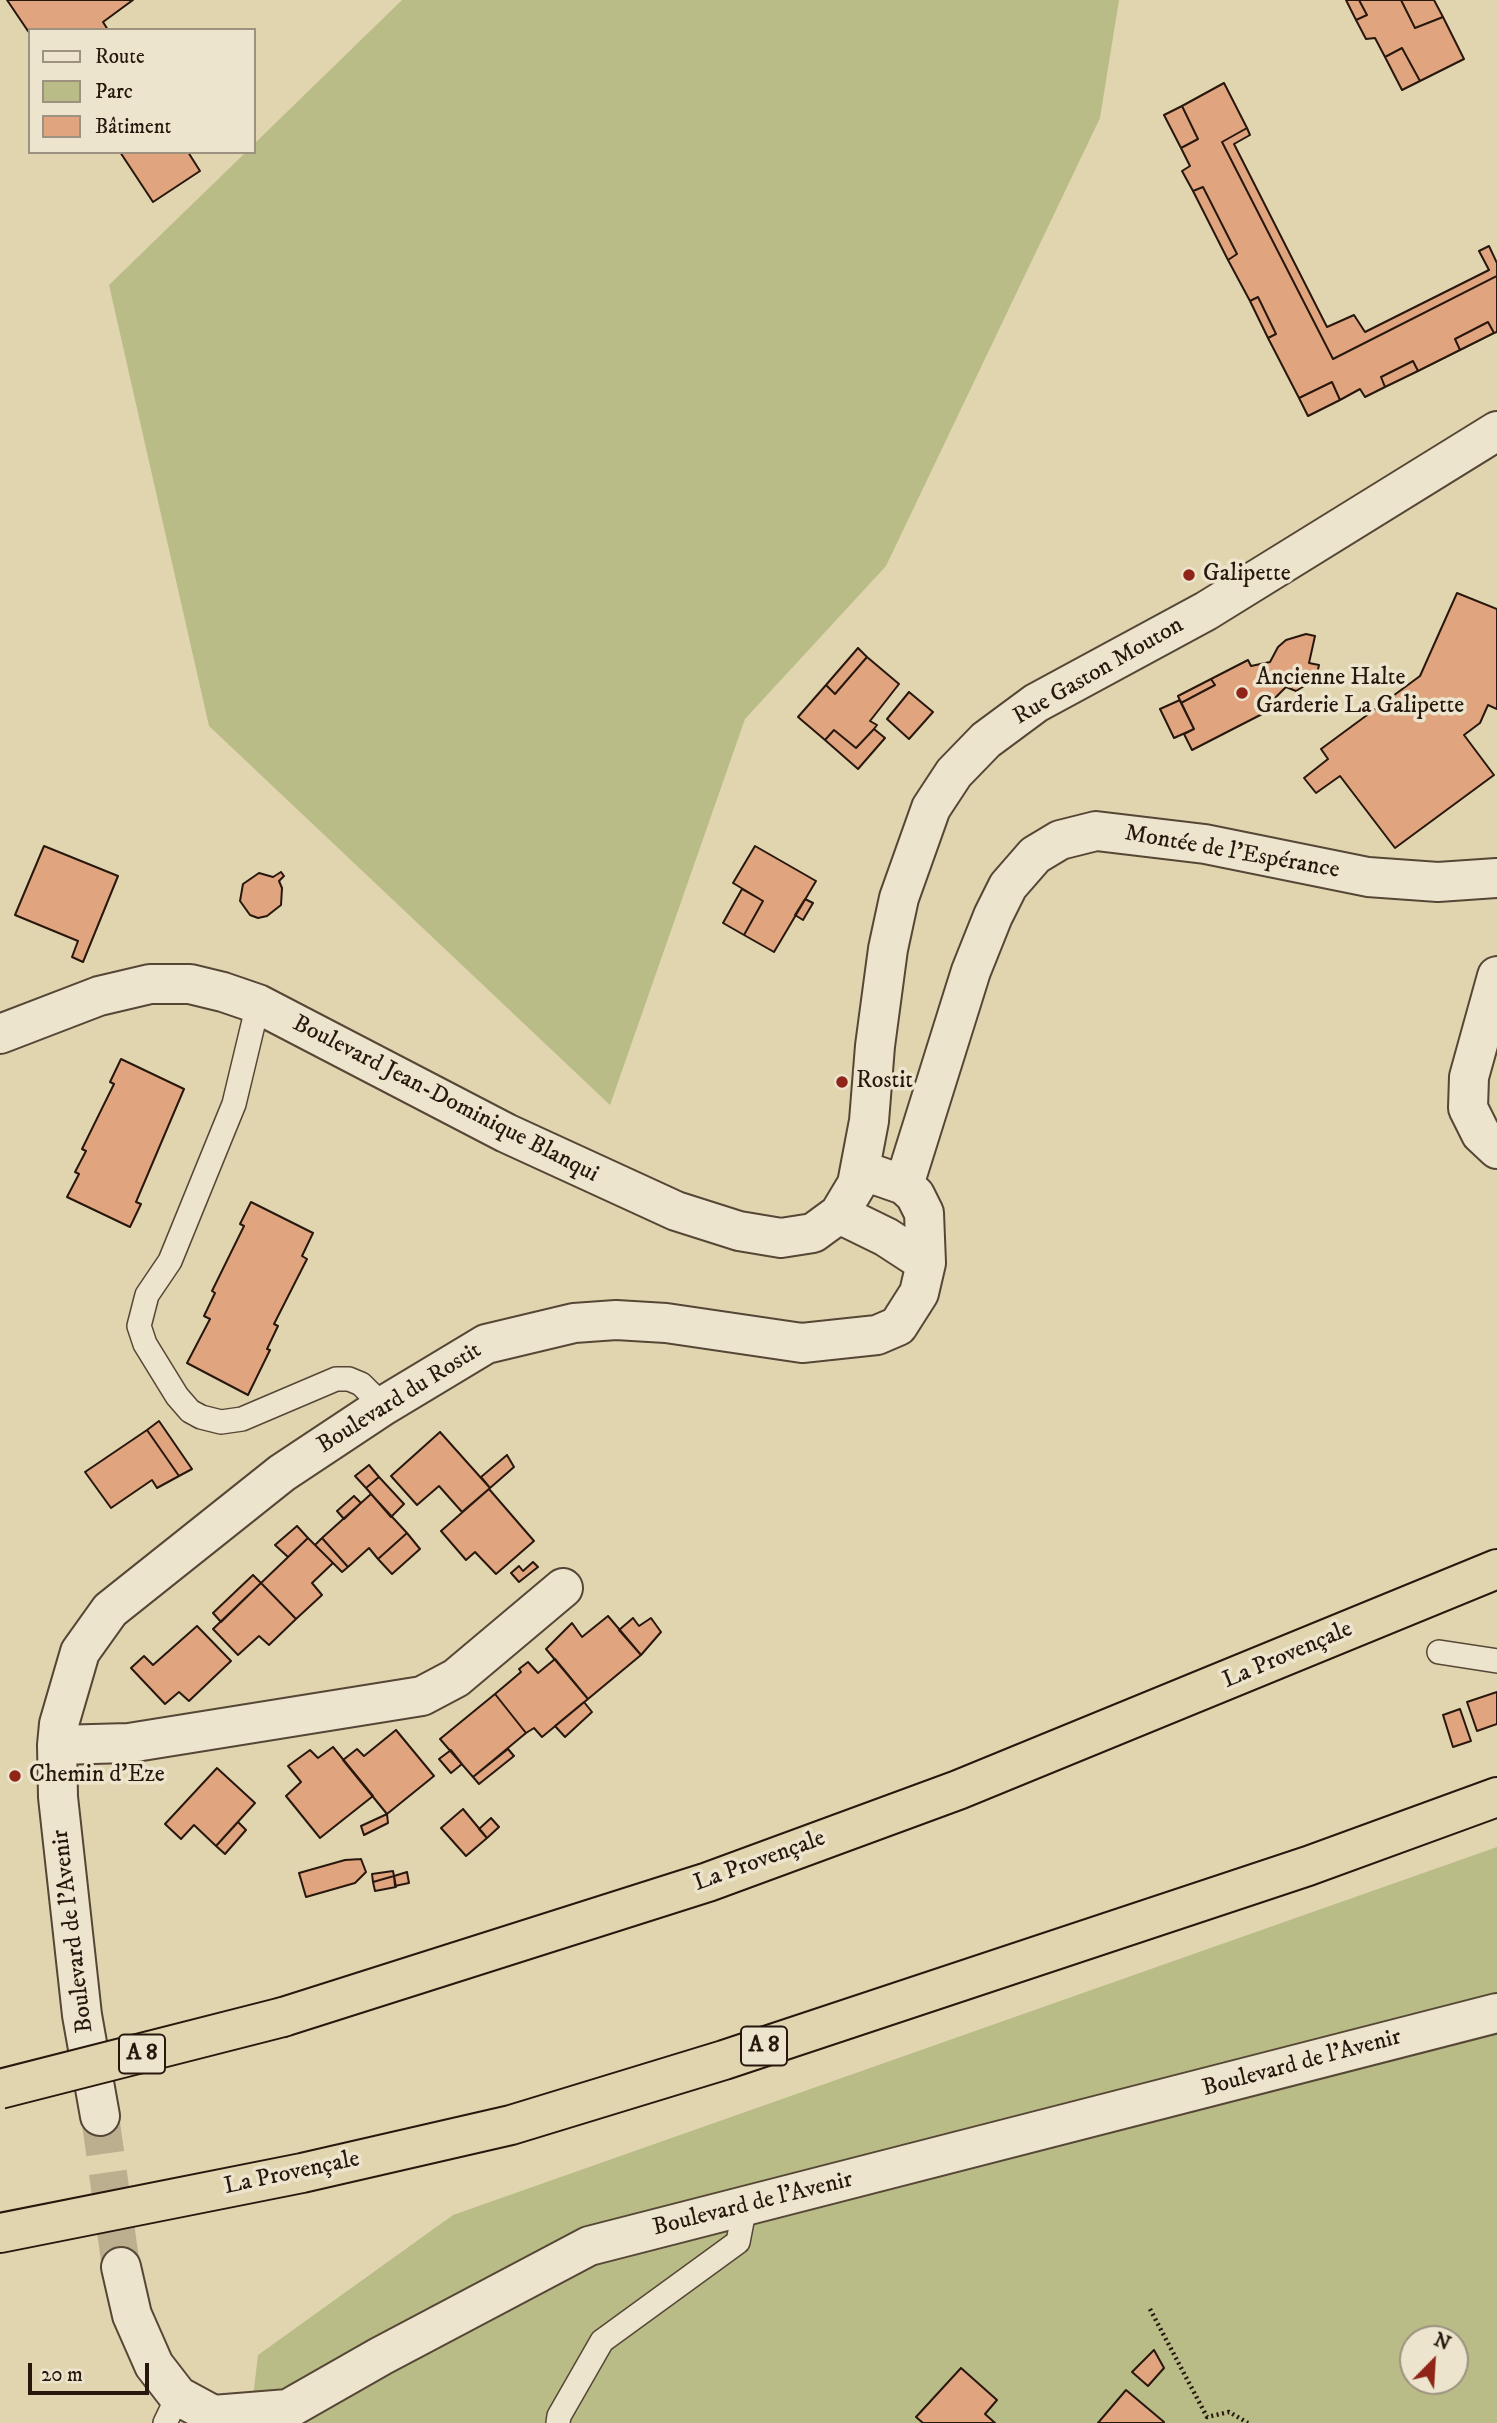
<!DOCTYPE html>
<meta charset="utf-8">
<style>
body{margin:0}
#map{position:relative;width:1497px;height:2423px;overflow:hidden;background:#e1d5b0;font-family:"IM FELL DW Pica",serif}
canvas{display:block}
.legend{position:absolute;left:28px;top:28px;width:228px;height:126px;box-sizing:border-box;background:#ece4cc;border:2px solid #9d9280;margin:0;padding:9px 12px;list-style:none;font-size:21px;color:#27170d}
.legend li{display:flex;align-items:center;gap:14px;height:35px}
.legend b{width:35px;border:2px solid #9d9280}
.north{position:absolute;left:1399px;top:2325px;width:70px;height:70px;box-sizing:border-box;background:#ece4cc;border:2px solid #9d9280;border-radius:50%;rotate:24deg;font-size:19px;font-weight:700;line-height:28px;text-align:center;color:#27170d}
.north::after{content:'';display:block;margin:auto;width:24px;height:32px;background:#8f2418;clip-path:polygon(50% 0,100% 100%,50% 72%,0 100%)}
.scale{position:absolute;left:28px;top:2363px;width:121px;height:32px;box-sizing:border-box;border:4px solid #27170d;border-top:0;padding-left:9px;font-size:21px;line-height:24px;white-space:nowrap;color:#27170d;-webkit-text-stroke:5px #ece4cc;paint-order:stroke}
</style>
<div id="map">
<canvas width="1497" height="2423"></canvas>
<ul class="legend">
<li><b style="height:9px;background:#ece4cc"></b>Route</li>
<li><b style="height:19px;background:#b9bc87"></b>Parc</li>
<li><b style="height:19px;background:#e0a47e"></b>Bâtiment</li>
</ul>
<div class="north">N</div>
<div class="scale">20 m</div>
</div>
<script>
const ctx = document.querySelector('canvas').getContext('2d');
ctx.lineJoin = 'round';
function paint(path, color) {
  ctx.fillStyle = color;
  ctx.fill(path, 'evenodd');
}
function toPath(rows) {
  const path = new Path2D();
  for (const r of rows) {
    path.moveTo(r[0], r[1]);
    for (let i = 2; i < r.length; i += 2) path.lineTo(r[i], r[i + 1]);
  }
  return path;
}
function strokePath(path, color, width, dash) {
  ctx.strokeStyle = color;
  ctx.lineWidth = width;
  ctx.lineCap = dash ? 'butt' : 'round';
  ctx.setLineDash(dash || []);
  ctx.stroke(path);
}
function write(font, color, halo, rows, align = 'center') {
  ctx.font = font + ' "IM FELL DW Pica",serif';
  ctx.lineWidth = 7;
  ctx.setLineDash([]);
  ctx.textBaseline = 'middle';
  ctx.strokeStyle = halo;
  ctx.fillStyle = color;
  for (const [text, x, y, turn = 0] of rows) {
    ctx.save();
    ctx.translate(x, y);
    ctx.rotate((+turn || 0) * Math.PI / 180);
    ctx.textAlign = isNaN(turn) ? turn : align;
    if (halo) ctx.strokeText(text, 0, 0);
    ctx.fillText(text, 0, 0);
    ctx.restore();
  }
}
paint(toPath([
 [402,0,1119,0,1100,118,886,566,745,719,610,1105,209,726,109,285,246,152,254,152,254,144],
 [1497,1847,1497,2423,250,2423,258,2355,453,2215],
 [1413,2339,1455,2339,1455,2381,1413,2381]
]), '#b9bc87');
const building = toPath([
 [7,0,133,0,103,22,108,30,30,30,30,34,7,0],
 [1346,0,1359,0,1367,15,1356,20,1346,0],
 [1359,0,1401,0,1415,28,1443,17,1464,59,1420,81,1402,48,1385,57,1375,38,1366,39,1356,20,1367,15,1359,0],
 [1401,0,1434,0,1443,17,1415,28,1401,0],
 [1402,48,1420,81,1402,90,1385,57,1402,48],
 [1224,83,1247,128,1222,142,1333,359,1497,276,1497,332,1494,333,1488,322,1455,339,1460,350,1418,371,1413,361,1381,377,1385,387,1365,397,1360,389,1340,400,1332,382,1299,398,1268,338,1276,334,1258,297,1250,301,1228,260,1237,254,1203,187,1193,191,1182,171,1190,166,1181,148,1198,139,1182,106,1224,83],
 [1182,106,1198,139,1181,148,1164,115,1182,106],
 [1247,128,1250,135,1234,144,1327,327,1354,315,1365,332,1489,270,1479,251,1489,246,1497,263,1497,276,1333,359,1222,142,1247,128],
 [120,152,188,152,200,171,153,202,120,152],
 [1203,187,1237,254,1228,260,1193,191,1203,187],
 [1258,297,1276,334,1268,338,1250,301,1258,297],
 [1488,322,1494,333,1460,350,1455,339,1488,322],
 [1413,361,1418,371,1385,387,1381,377,1413,361],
 [1332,382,1340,400,1308,416,1299,398,1332,382],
 [1457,593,1497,609,1497,709,1488,705,1480,723,1464,735,1494,775,1395,848,1340,776,1316,793,1304,778,1328,759,1321,749,1420,676,1457,593],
 [1306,634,1315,636,1309,663,1319,665,1316,679,1296,691,1286,687,1268,705,1270,710,1192,750,1184,734,1194,729,1181,703,1215,685,1211,679,1248,660,1251,666,1270,662,1278,647,1286,640,1306,634],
 [858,648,867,657,835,694,826,685,858,648],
 [867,657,899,684,870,721,877,725,874,729,856,748,834,730,825,740,798,717,826,685,835,694,867,657],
 [1211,679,1215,685,1181,703,1178,696,1211,679],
 [909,692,933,712,909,739,887,719,909,692],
 [1180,700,1194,729,1174,738,1160,709,1180,700],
 [874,729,885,738,858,769,825,740,834,730,856,748,874,729],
 [44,846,118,876,83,962,72,957,78,941,15,915,44,846],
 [755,846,816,881,774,952,744,935,763,901,733,883,755,846],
 [281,872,284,876,279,881,282,888,281,905,267,916,258,918,250,915,240,901,243,884,259,873,273,877,281,872],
 [742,889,763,901,744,935,723,923,742,889],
 [805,899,813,903,803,920,795,915,805,899],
 [121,1059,184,1089,136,1202,141,1204,130,1227,67,1197,79,1174,75,1172,86,1151,82,1149,114,1084,110,1082,121,1059],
 [251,1202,313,1233,302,1256,307,1259,274,1324,278,1326,267,1349,270,1350,248,1395,187,1363,210,1319,204,1316,215,1293,212,1291,244,1226,240,1224,251,1202],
 [159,1421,192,1469,179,1476,147,1430,159,1421],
 [147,1430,179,1476,157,1488,152,1480,111,1508,85,1472,147,1430],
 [440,1432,490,1488,462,1512,439,1486,417,1505,391,1476,440,1432],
 [507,1455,514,1467,490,1488,481,1477,507,1455],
 [369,1465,379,1477,366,1488,355,1476,369,1465],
 [379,1477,404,1504,391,1517,366,1488,379,1477],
 [489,1489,534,1541,496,1574,475,1552,466,1560,441,1531,489,1489],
 [371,1494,407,1533,378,1559,369,1548,348,1567,322,1538,371,1494],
 [354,1496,361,1503,344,1519,337,1511,354,1496],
 [297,1526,308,1538,288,1557,275,1545,297,1526],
 [407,1533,420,1549,392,1574,378,1559,407,1533],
 [308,1538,333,1563,312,1583,322,1595,296,1619,261,1583,308,1538],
 [322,1538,348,1567,342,1572,315,1545,322,1538],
 [533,1562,538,1567,519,1582,511,1573,519,1566,523,1571,533,1562],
 [253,1575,261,1583,221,1622,213,1613,253,1575],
 [261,1583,296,1619,269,1645,259,1636,238,1655,213,1629,261,1583],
 [608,1616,641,1655,588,1699,546,1649,572,1623,582,1637,608,1616],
 [633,1618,639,1626,651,1618,661,1632,641,1655,619,1630,633,1618],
 [197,1626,231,1661,189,1701,179,1692,165,1704,131,1668,144,1656,153,1665,197,1626],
 [555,1659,588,1699,542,1737,534,1728,526,1733,495,1694,521,1672,519,1669,528,1662,538,1673,555,1659],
 [1497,1692,1497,1724,1477,1731,1467,1702,1497,1692],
 [495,1694,526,1733,473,1777,440,1739,495,1694],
 [584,1702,592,1712,565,1737,555,1726,584,1702],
 [1460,1709,1471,1741,1453,1747,1443,1715,1460,1709],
 [396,1730,434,1776,387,1814,343,1760,357,1749,364,1756,396,1730],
 [333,1747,373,1796,320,1838,286,1796,301,1782,288,1766,310,1750,318,1758,333,1747],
 [508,1749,514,1756,479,1784,473,1777,508,1749],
 [451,1750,462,1764,451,1773,439,1759,451,1750],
 [217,1768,255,1803,216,1846,194,1825,181,1839,165,1824,217,1768],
 [463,1809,487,1838,466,1856,441,1828,463,1809],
 [387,1814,388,1823,364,1835,361,1826,387,1814],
 [491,1818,499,1827,487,1838,479,1829,491,1818],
 [238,1822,246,1830,225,1854,216,1846,238,1822],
 [361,1859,366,1872,355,1883,306,1897,299,1873,345,1860,361,1859],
 [393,1871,394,1876,373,1882,372,1874,393,1871],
 [407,1872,409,1883,395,1886,394,1876,407,1872],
 [394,1876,396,1887,375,1891,373,1882,394,1876],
 [1154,2350,1164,2368,1148,2386,1132,2372,1154,2350],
 [961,2368,997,2400,985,2414,995,2423,923,2423,916,2417,961,2368],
 [1126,2390,1164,2422,1163,2423,1098,2423,1126,2390]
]);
paint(building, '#e0a47e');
strokePath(building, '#27170d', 2);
strokePath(toPath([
 [100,2116,121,2267]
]), '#bcaf8f', 38, [38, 19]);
const service = toPath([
 [258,1004,234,1104,170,1261,147,1295,139,1326,145,1344,177,1396,190,1411,201,1417,221,1422,242,1419,336,1379,349,1379,361,1384,383,1406],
 [1439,1652,1497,1661],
 [165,2423,178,2396],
 [558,2423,559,2416,602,2341,738,2242,745,2206]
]);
const minor = toPath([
 [1497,976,1469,1077,1468,1108,1481,1134,1497,1149],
 [0,1034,99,996,150,984,190,984,223,992,258,1004,506,1133,676,1211,739,1231,781,1238,813,1233,839,1214,857,1184,869,1121,875,1046,888,949,899,898,931,808,954,773,986,740,1036,703,1206,611,1497,431],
 [904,1185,971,971,993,916,1008,886,1035,855,1060,840,1096,831,1205,844,1368,877,1438,882,1497,878],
 [839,1214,886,1237,926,1263],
 [57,1745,129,1743,422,1696,456,1678,563,1588],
 [100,2116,82,2015,58,1797,57,1745,59,1724,80,1652,110,1610,282,1473,383,1406,486,1344,574,1323,616,1320,666,1323,802,1343,877,1335,898,1326,919,1293,926,1263,924,1213,915,1195,904,1185,861,1170],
 [121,2267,132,2315,154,2365,178,2396,213,2415,288,2409,381,2356,589,2246,1497,2013]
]);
const motorway = toPath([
 [283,2017,708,1882,958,1790,1497,1569],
 [0,2233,302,2173,511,2125,724,2060,1308,1866,1497,1797]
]);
strokePath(service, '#564636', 26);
strokePath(minor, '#564636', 42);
strokePath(motorway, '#27170d', 42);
strokePath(toPath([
 [1150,2309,1207,2417,1229,2412,1248,2423]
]), '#27170d', 4.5, [2, 3.5]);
strokePath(service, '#ece4cc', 23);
strokePath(minor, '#ece4cc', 38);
strokePath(motorway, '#e1d5b0', 38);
const motorwayBridge = toPath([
 [0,2089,283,2017]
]);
strokePath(motorwayBridge, '#27170d', 42, []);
strokePath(motorwayBridge, '#e1d5b0', 38);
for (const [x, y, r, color] of [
 [1189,575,7,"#8f2418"],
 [1242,693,7,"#8f2418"],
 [842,1082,7,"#8f2418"],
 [15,1776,7,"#8f2418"]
]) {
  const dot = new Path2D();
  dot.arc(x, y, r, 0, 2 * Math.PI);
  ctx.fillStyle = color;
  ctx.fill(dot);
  strokePath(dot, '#ece4cc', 2.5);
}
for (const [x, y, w] of [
 [764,2046,46],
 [142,2054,46]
]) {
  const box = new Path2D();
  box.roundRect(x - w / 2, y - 19.5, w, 39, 5);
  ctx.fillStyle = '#ece4cc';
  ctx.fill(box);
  strokePath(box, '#27170d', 2);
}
write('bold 23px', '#27170d', null, [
 ["A 8",764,2046],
 ["A 8",142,2054]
]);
write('24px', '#27170d', '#ece4cc', [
 ["Galipette",1203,575],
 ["Ancienne Halte",1256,679],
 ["Garderie La Galipette",1256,707],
 ["Rostit",856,1082],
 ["Chemin d'Eze",29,1776]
], 'left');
write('24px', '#27170d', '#ece4cc', [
 ["Rue Gaston Mouton",1099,672,-30],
 ["Montée de l'Espérance",1232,853,10],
 ["Boulevard Jean-Dominique Blanqui",445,1100,27],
 ["Boulevard du Rostit",400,1399,-32],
 ["La Provençale",1288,1656,-23],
 ["La Provençale",760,1862,-20],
 ["Boulevard de l'Avenir",74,1931,-97],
 ["Boulevard de l'Avenir",1302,2064,-15],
 ["La Provençale",292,2174,-12],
 ["Boulevard de l'Avenir",753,2205,-14]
]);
</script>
